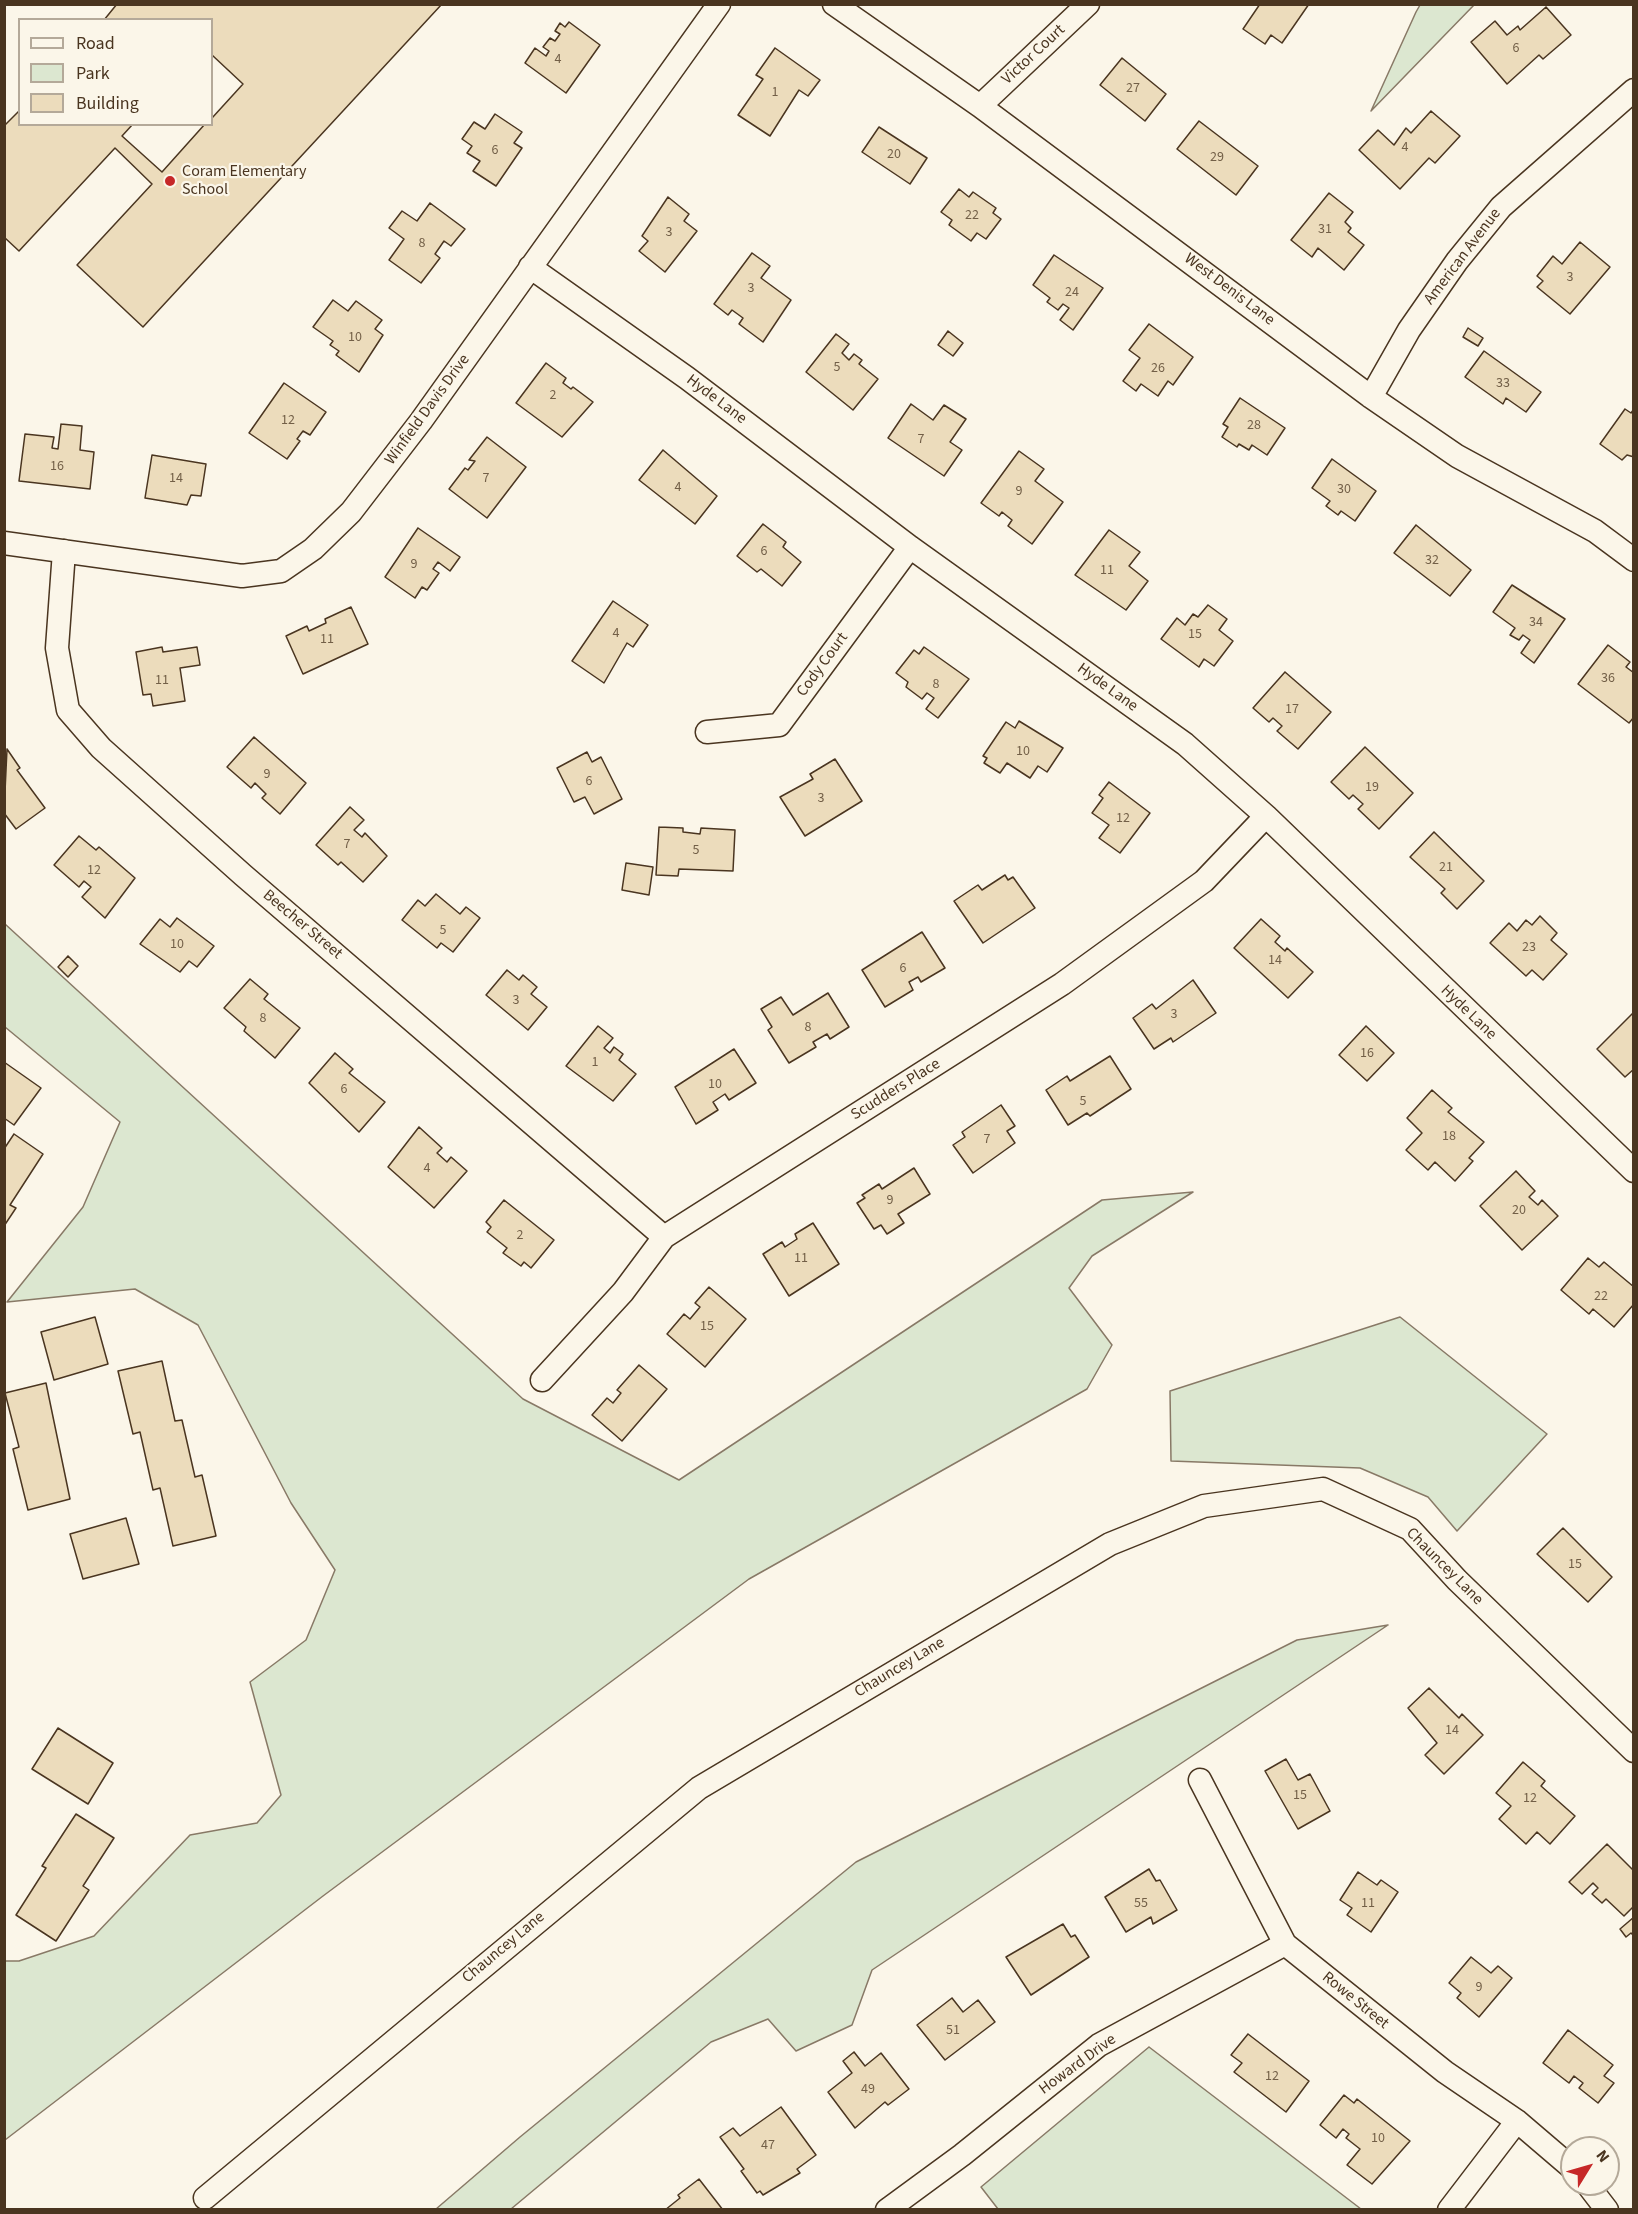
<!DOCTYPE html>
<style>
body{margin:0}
#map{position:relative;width:1638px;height:2214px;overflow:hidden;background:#fbf6e9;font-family:"Source Sans 3",sans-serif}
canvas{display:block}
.frame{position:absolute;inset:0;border:6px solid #4a3520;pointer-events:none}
.legend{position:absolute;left:18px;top:18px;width:195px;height:108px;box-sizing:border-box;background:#fbf6e9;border:2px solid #b4a999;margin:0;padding:8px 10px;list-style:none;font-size:18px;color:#4a3520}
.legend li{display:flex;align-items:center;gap:12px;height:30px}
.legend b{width:30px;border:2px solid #b4a999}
.north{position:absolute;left:1560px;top:2136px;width:60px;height:60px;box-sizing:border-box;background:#fbf6e9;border:2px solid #b4a999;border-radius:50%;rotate:53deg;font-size:16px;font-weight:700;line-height:24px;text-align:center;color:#4a3520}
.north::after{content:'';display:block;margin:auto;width:21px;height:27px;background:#c62828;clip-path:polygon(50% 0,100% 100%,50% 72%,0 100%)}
</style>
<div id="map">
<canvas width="1638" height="2214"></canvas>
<div class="frame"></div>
<ul class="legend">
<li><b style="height:8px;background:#fbf6e9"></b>Road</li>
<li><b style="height:16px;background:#dce7d0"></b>Park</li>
<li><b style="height:16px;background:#ecdcbc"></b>Building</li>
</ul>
<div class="north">N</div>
</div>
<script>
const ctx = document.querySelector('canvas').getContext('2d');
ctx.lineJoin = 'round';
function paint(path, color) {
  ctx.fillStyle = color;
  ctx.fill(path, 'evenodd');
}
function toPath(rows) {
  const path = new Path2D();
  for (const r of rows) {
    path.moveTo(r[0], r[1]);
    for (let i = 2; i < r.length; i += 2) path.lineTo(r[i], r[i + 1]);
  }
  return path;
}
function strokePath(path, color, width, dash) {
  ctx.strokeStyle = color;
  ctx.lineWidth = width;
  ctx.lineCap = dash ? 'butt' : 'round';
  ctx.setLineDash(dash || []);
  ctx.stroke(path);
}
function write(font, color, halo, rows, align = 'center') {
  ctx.font = font + ' "Source Sans 3",sans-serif';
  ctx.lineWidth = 4.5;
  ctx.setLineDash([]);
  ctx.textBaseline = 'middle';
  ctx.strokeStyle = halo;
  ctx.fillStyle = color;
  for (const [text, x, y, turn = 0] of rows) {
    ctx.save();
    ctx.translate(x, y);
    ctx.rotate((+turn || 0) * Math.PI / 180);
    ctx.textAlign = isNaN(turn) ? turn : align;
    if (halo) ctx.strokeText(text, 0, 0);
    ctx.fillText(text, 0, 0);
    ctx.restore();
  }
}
const green = toPath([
 [1420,5,1474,5,1371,111,1416,12,1420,5],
 [5,924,523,1399,679,1480,1102,1200,1193,1192,1092,1256,1069,1288,1112,1345,1087,1389,749,1579,323,1896,5,2140,5,1961,19,1961,94,1936,190,1835,257,1823,281,1795,250,1682,306,1640,335,1570,291,1503,198,1325,135,1289,7,1302,83,1207,120,1122,5,1027,5,924],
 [1400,1317,1547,1434,1457,1531,1428,1497,1360,1468,1171,1461,1170,1391,1400,1317],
 [1388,1625,872,1970,852,2025,796,2051,768,2019,711,2042,511,2209,436,2209,520,2137,856,1862,1297,1640,1388,1625],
 [1149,2047,1361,2209,998,2209,981,2187,1149,2047]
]);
paint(green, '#dce7d0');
strokePath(green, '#887966', 1.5);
const building = toPath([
 [117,4,442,4,143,327,77,265,152,184,115,148,19,251,4,237,4,126,20,110,20,124,133,124,122,136,162,172,205,124,212,124,212,118,243,84,212,55,212,20,104,20,117,4],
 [1260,4,1309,4,1282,43,1271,35,1265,44,1243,29,1260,4],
 [1546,7,1571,35,1543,59,1539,55,1507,84,1471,42,1495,21,1507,35,1518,26,1520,30,1546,7],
 [569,22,600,45,566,93,525,63,535,48,546,56,549,51,543,47,550,38,555,41,560,34,555,31,560,23,565,27,569,22],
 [775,48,820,80,808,96,799,90,770,136,738,115,763,79,756,75,775,48],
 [1122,58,1166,94,1145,121,1100,85,1122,58],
 [1431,111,1460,136,1435,163,1429,158,1400,189,1359,150,1378,130,1394,145,1406,128,1411,133,1431,111],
 [495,114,522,132,514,143,522,148,496,186,473,171,480,161,467,153,472,146,462,139,474,122,485,129,495,114],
 [1199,121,1258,166,1236,195,1177,149,1199,121],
 [879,127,927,158,910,184,862,152,879,127],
 [959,189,969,197,973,192,996,208,993,213,1001,219,986,239,977,233,971,241,949,225,952,220,941,212,959,189],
 [1329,193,1353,212,1345,222,1351,228,1348,232,1364,245,1344,270,1318,248,1312,257,1291,240,1329,193],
 [668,197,689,214,684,221,697,231,665,272,639,251,648,241,642,236,668,197],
 [430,203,465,229,451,246,444,241,435,254,440,258,421,283,389,260,404,239,389,228,402,211,417,221,430,203],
 [1580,242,1610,267,1570,314,1537,287,1543,281,1537,276,1553,256,1562,264,1580,242],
 [752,253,770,266,761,278,791,300,763,342,739,324,743,318,732,310,728,315,714,304,752,253],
 [1054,255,1103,288,1073,330,1060,320,1069,308,1063,304,1058,310,1047,302,1050,298,1033,285,1054,255],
 [333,300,348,311,356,301,382,320,375,329,383,335,359,372,336,355,339,351,330,345,333,341,313,327,333,300],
 [1149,324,1193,357,1173,385,1168,381,1158,396,1141,384,1136,391,1123,381,1140,358,1129,350,1149,324],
 [1468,328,1483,338,1478,346,1463,337,1468,328],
 [948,331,963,343,953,356,938,345,948,331],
 [836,334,849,344,842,353,849,360,854,354,862,360,859,364,878,379,853,410,806,372,836,334],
 [1484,351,1541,392,1526,412,1506,398,1503,404,1465,377,1484,351],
 [546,363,566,378,563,383,571,389,573,387,593,402,562,437,516,403,546,363],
 [284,383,326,412,310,435,303,431,297,439,300,441,287,459,249,433,284,383],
 [1240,398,1285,428,1267,455,1252,445,1249,450,1239,444,1237,447,1222,437,1228,427,1223,424,1240,398],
 [911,404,933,420,944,405,966,419,950,442,962,450,944,476,888,438,911,404],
 [1625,409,1631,413,1634,409,1634,457,1627,455,1622,460,1600,444,1625,409],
 [61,424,82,426,80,450,94,452,90,489,19,481,25,434,54,437,52,448,58,449,61,424],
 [487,437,526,467,487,518,449,489,465,468,468,470,475,461,469,460,487,437],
 [663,450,717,496,695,524,639,480,663,450],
 [1019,451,1044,469,1035,481,1063,502,1032,544,1008,526,1012,520,1002,512,999,516,981,503,1019,451],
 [152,455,206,464,201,496,191,495,187,505,145,498,152,455],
 [1332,459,1376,491,1355,521,1341,511,1338,515,1326,506,1330,501,1312,488,1332,459],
 [763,524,786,542,783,547,801,562,782,586,761,569,757,572,737,556,763,524],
 [1416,525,1471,570,1450,596,1394,553,1416,525],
 [418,528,460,557,450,571,438,562,433,569,439,573,427,590,422,587,415,598,385,577,418,528],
 [1109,530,1140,552,1129,566,1148,581,1126,610,1075,575,1109,530],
 [1512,585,1565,619,1534,663,1521,653,1530,640,1523,635,1519,640,1510,635,1515,628,1493,612,1512,585],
 [613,601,648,625,633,647,627,643,604,683,572,661,613,601],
 [1208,605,1227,619,1219,630,1233,641,1214,666,1204,659,1199,667,1161,639,1177,618,1185,625,1193,614,1198,617,1208,605],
 [351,607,368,644,303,674,286,636,307,626,309,631,326,623,325,619,351,607],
 [1608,645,1630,662,1626,667,1634,673,1634,717,1629,723,1578,684,1608,645],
 [162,647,163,652,197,647,200,665,180,668,185,701,153,706,151,694,143,695,136,652,162,647],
 [924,647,969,679,938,718,926,709,934,698,927,693,922,699,906,687,908,682,896,673,914,650,919,654,924,647],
 [1285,672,1331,712,1298,749,1277,731,1282,726,1273,718,1269,722,1253,708,1285,672],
 [1019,721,1063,748,1047,772,1038,766,1030,778,1007,763,1000,773,984,763,987,758,983,756,1006,722,1015,728,1019,721],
 [254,737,306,783,280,814,262,798,266,794,255,783,251,788,227,767,254,737],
 [1365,747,1413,793,1379,829,1358,809,1363,804,1353,795,1349,799,1331,782,1365,747],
 [7,749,20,768,17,770,45,808,16,829,4,813,7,749],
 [587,752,592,762,601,757,622,799,594,814,585,797,574,802,557,768,587,752],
 [835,759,862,801,805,836,780,797,813,779,810,774,835,759],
 [1109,782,1150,813,1120,853,1099,838,1109,825,1092,813,1103,798,1099,795,1109,782],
 [350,807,364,820,354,830,362,837,365,833,387,856,363,882,341,862,338,865,316,845,350,807],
 [659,827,683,828,683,832,700,834,701,828,735,830,733,871,679,869,678,876,656,875,659,827],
 [1434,832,1484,881,1457,909,1441,893,1445,889,1410,857,1434,832],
 [79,836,96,850,99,847,135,878,105,918,82,897,91,887,84,881,79,887,54,865,79,836],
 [626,863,653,867,649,895,622,890,626,863],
 [1005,875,1008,880,1013,877,1035,908,983,943,954,901,978,885,982,890,1005,875],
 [436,894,460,914,466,907,480,918,453,952,441,943,437,948,402,920,418,900,425,906,436,894],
 [1540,916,1557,933,1551,940,1567,954,1543,980,1532,970,1526,976,1490,943,1509,923,1517,931,1526,920,1532,925,1540,916],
 [177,918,214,946,197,967,189,961,180,972,140,944,160,919,170,927,177,918],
 [1261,919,1280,936,1275,942,1285,951,1287,948,1313,972,1288,998,1234,948,1261,919],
 [922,932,945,968,921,982,918,977,909,982,913,990,885,1007,862,970,922,932],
 [68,956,78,966,68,977,58,967,68,956],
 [507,970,519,980,523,975,537,987,531,994,547,1007,528,1030,486,995,507,970],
 [250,979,268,994,264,999,300,1028,275,1058,244,1031,246,1027,224,1008,250,979],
 [1193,980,1216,1013,1173,1042,1171,1038,1154,1049,1133,1018,1152,1004,1156,1009,1193,980],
 [828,993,849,1027,830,1039,827,1034,813,1042,816,1047,789,1063,768,1030,772,1027,761,1009,781,997,793,1015,828,993],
 [1634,1012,1634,1069,1625,1077,1597,1049,1634,1012],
 [598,1026,613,1038,604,1048,610,1053,614,1047,623,1054,619,1060,636,1074,613,1101,566,1066,598,1026],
 [1366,1026,1394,1053,1367,1081,1339,1055,1366,1026],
 [734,1049,756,1083,729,1100,725,1094,713,1102,718,1110,696,1124,675,1087,734,1049],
 [335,1053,353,1069,349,1073,385,1102,359,1132,309,1083,335,1053],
 [1110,1056,1131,1089,1090,1116,1087,1113,1068,1125,1046,1090,1067,1076,1070,1081,1110,1056],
 [4,1062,41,1088,14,1125,4,1118,4,1062],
 [1432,1090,1452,1108,1448,1112,1484,1142,1469,1158,1473,1161,1455,1181,1435,1162,1428,1170,1406,1150,1422,1133,1407,1118,1432,1090],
 [1001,1105,1015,1126,1007,1131,1015,1143,973,1173,953,1145,965,1137,962,1132,1001,1105],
 [419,1127,442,1148,437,1153,447,1162,451,1157,467,1171,434,1208,388,1167,419,1127],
 [14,1134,43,1154,10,1205,16,1208,4,1226,4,1149,14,1134],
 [914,1168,930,1194,898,1214,904,1223,887,1234,881,1225,874,1229,857,1203,865,1198,862,1195,879,1184,882,1189,914,1168],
 [1516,1171,1535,1191,1529,1197,1538,1205,1542,1200,1558,1216,1522,1250,1480,1206,1516,1171],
 [504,1200,554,1240,531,1268,524,1262,521,1266,503,1253,507,1248,487,1232,491,1227,486,1222,504,1200],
 [813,1223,839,1264,789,1296,763,1254,782,1242,785,1247,797,1239,795,1234,813,1223],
 [1588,1258,1599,1267,1604,1262,1634,1287,1634,1304,1614,1327,1593,1309,1589,1314,1561,1290,1588,1258],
 [709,1287,746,1319,705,1367,667,1334,684,1314,690,1319,700,1307,695,1303,709,1287],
 [95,1317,108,1364,54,1380,41,1332,95,1317],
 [162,1361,175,1421,182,1420,195,1477,202,1475,216,1536,173,1546,160,1488,153,1490,140,1432,133,1434,118,1371,162,1361],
 [639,1365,667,1389,622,1441,592,1415,607,1398,613,1403,621,1393,617,1390,639,1365],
 [46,1383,70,1499,28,1510,13,1449,19,1447,5,1393,46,1383],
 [126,1518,139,1564,83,1579,70,1534,126,1518],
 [1563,1528,1612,1577,1588,1602,1537,1554,1563,1528],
 [1429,1688,1459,1718,1462,1714,1483,1735,1444,1774,1425,1755,1437,1743,1408,1708,1429,1688],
 [58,1728,113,1763,88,1804,32,1769,58,1728],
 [1286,1759,1298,1780,1310,1774,1330,1811,1298,1829,1265,1771,1286,1759],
 [1523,1762,1545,1781,1541,1786,1575,1816,1550,1844,1537,1832,1526,1844,1499,1819,1511,1806,1496,1793,1523,1762],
 [76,1814,114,1838,83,1886,89,1890,56,1941,16,1915,46,1868,42,1866,76,1814],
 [1607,1844,1634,1871,1634,1906,1624,1916,1606,1899,1602,1903,1592,1894,1598,1888,1593,1883,1582,1894,1569,1882,1607,1844],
 [1149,1869,1156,1881,1160,1880,1177,1910,1153,1924,1151,1917,1126,1932,1105,1897,1149,1869],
 [1358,1872,1377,1885,1381,1880,1398,1892,1371,1932,1347,1915,1352,1908,1340,1900,1358,1872],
 [1634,1917,1634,1936,1631,1933,1626,1937,1620,1929,1634,1917],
 [1063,1924,1071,1937,1075,1935,1089,1957,1031,1995,1006,1957,1063,1924],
 [1471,1957,1491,1973,1498,1966,1512,1978,1479,2017,1457,1998,1461,1993,1449,1983,1471,1957],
 [952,1998,963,2012,978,2000,995,2022,945,2060,917,2025,952,1998],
 [1568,2030,1613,2065,1604,2076,1614,2083,1598,2103,1579,2088,1583,2083,1574,2076,1569,2083,1543,2063,1568,2030],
 [1248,2034,1309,2081,1286,2112,1234,2072,1242,2063,1231,2055,1248,2034],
 [854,2052,865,2066,881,2053,909,2089,888,2105,885,2102,855,2128,828,2092,852,2073,843,2061,854,2052],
 [1344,2095,1354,2103,1357,2099,1410,2141,1372,2184,1347,2165,1360,2149,1346,2138,1349,2134,1343,2129,1336,2138,1320,2125,1344,2095],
 [781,2107,816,2155,797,2169,800,2173,763,2195,760,2191,757,2193,741,2171,744,2169,720,2137,733,2128,740,2136,781,2107],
 [699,2179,723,2210,665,2210,680,2198,678,2195,699,2179]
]);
paint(building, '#ecdcbc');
strokePath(building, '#4a3520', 1.5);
const street = toPath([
 [834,4,980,106,1371,397,1457,456,1595,531,1634,560],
 [980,106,1088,4],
 [530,267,687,378,910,547,1185,744,1266,816,1634,1171],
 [1371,397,1409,330,1457,261,1501,207,1634,90],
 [4,543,242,576,281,571,313,549,351,512,421,421,719,4],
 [64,551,57,648,68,710,101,748,243,875,664,1237],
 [707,732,779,725,910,547],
 [542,1380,623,1292,664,1237,1062,984,1204,881,1266,816],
 [1200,1780,1285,1944,1445,2072,1517,2121,1572,2168],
 [1587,2184,1607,2210],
 [205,2198,699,1788,1110,1544,1204,1506,1323,1489,1410,1529,1457,1580,1634,1751],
 [887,2210,962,2155,1099,2045,1285,1944],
 [1449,2210,1517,2121]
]);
strokePath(street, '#4a3520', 25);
strokePath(street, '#fbf6e9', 22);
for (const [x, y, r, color] of [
 [170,181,6,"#c62828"]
]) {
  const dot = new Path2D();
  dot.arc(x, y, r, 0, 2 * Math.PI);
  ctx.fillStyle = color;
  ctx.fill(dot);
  strokePath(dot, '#fbf6e9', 2);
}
write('14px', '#725f47', null, [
 ["6",1516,49],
 ["4",558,60],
 ["27",1133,89],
 ["1",775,93],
 ["4",1405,148],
 ["6",495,151],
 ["20",894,155],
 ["29",1217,158],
 ["22",972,216],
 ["31",1325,230],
 ["3",669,233],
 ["8",422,244],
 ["3",1570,278],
 ["3",751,289],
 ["24",1072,293],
 ["10",355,338],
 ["5",837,368],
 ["26",1158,369],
 ["33",1503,384],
 ["2",553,396],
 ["12",288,421],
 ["28",1254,426],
 ["7",921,440],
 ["16",57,467],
 ["14",176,479],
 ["7",486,479],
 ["4",678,488],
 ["30",1344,490],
 ["9",1019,492],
 ["6",764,552],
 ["32",1432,561],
 ["9",414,565],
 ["11",1107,571],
 ["34",1536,623],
 ["4",616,634],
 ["15",1195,635],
 ["11",327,640],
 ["36",1608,679],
 ["11",162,681],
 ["8",936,685],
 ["17",1292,710],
 ["10",1023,752],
 ["9",267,775],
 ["6",589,782],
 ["19",1372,788],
 ["3",821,799],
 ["12",1123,819],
 ["7",347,845],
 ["5",696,851],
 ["21",1446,868],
 ["12",94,871],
 ["5",443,931],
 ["10",177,945],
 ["23",1529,948],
 ["14",1275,961],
 ["6",903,969],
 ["3",516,1001],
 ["3",1174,1015],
 ["8",263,1019],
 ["8",808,1028],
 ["16",1367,1054],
 ["1",595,1063],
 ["10",715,1085],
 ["6",344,1090],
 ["5",1083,1102],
 ["18",1449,1137],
 ["7",987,1140],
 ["4",427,1169],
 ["9",890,1201],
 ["20",1519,1211],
 ["2",520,1236],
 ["11",801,1259],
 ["22",1601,1297],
 ["15",707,1327],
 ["15",1575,1565],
 ["14",1452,1731],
 ["15",1300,1796],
 ["12",1530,1799],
 ["55",1141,1904],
 ["11",1368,1904],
 ["9",1479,1988],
 ["51",953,2031],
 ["12",1272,2077],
 ["49",868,2090],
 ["10",1378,2139],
 ["47",768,2146]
]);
write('16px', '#4a3520', '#fbf6e9', [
 ["Victor Court",1034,55,-43],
 ["American Avenue",1463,257,-53],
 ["West Denis Lane",1229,290,37],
 ["Hyde Lane",716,400,37],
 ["Winfield Davis Drive",428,410,-54],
 ["Cody Court",823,665,-54],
 ["Hyde Lane",1107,688,36],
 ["Beecher Street",302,925,40],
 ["Hyde Lane",1468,1013,44],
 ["Scudders Place",896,1090,-32],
 ["Chauncey Lane",1444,1567,45],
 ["Chauncey Lane",900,1668,-31],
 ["Chauncey Lane",504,1948,-40],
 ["Rowe Street",1355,2001,39],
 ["Howard Drive",1078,2065,-36]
]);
write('16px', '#4a3520', '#fbf6e9', [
 ["Coram Elementary",182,172],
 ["School",182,190]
], 'left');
</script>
